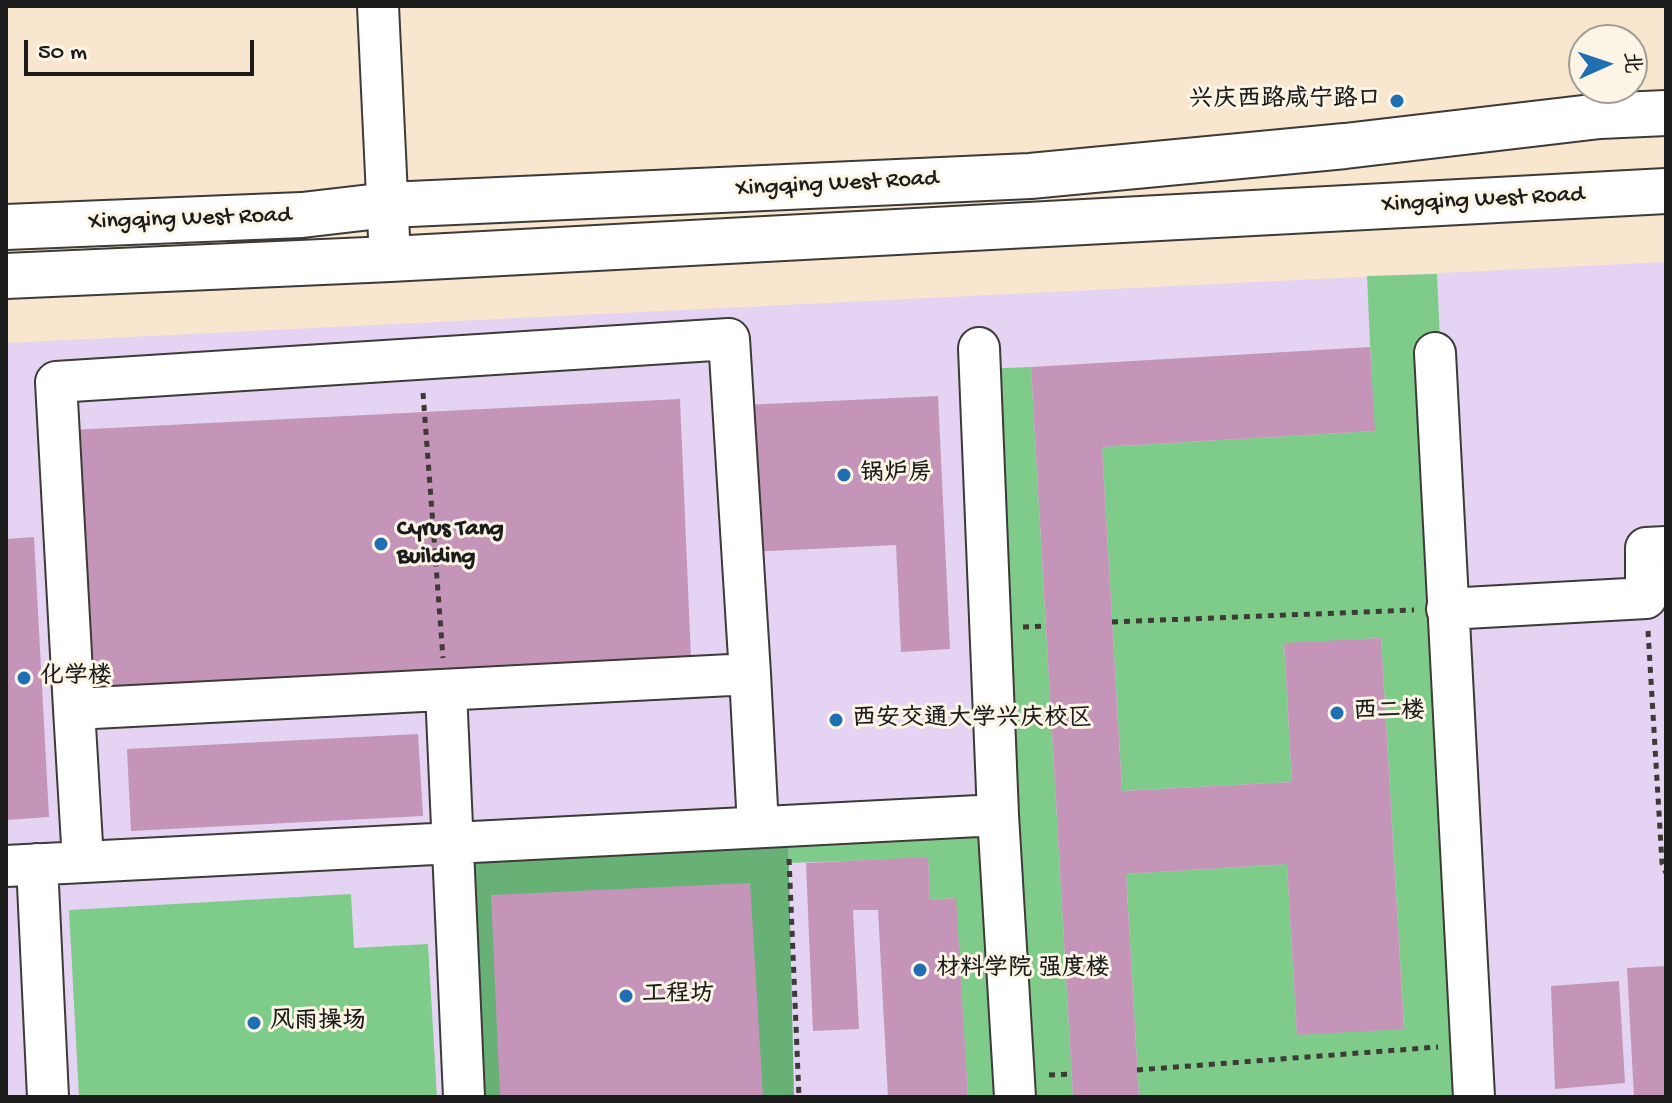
<!DOCTYPE html>
<meta charset="utf-8">
<style>
body{margin:0}
#map{position:relative;width:1672px;height:1103px;overflow:hidden;background:#f8e6ce;font-family:"Gochi Hand","LXGW WenKai TC",sans-serif}
canvas{display:block}
.frame{position:absolute;inset:0;border:8px solid #1c1c1c;pointer-events:none}
.north{position:absolute;left:1568px;top:24px;width:80px;height:80px;box-sizing:border-box;background:#fcf5e5;border:2px solid #a29e95;border-radius:50%;rotate:87deg;font-size:22px;font-weight:700;line-height:32px;text-align:center;color:#1c1c1c}
.north::after{content:'';display:block;margin:auto;width:28px;height:36px;background:#1f6fb2;clip-path:polygon(50% 0,100% 100%,50% 72%,0 100%)}
.scale{position:absolute;left:24px;top:40px;width:230px;height:36px;box-sizing:border-box;border:4px solid #1c1c1c;border-top:0;padding-left:10px;font-size:24px;line-height:28px;white-space:nowrap;color:#1c1c1c;-webkit-text-stroke:6px #fcf5e5;paint-order:stroke}
</style>
<div id="map">
<canvas width="1672" height="1103"></canvas>
<div class="frame"></div>
<div class="north">北</div>
<div class="scale">50 m</div>
</div>
<script>
const ctx = document.querySelector('canvas').getContext('2d');
ctx.lineJoin = 'round';
function paint(path, color) {
  ctx.fillStyle = color;
  ctx.fill(path, 'evenodd');
}
function toPath(rows) {
  const path = new Path2D();
  for (const r of rows) {
    path.moveTo(r[0], r[1]);
    for (let i = 2; i < r.length; i += 2) path.lineTo(r[i], r[i + 1]);
  }
  return path;
}
function strokePath(path, color, width, dash) {
  ctx.strokeStyle = color;
  ctx.lineWidth = width;
  ctx.lineCap = dash ? 'butt' : 'round';
  ctx.setLineDash(dash || []);
  ctx.stroke(path);
}
function write(font, color, halo, rows, align = 'center') {
  ctx.font = font + ' "Gochi Hand","LXGW WenKai TC",sans-serif';
  ctx.lineWidth = 6;
  ctx.setLineDash([]);
  ctx.textBaseline = 'middle';
  ctx.strokeStyle = halo;
  ctx.fillStyle = color;
  for (const [text, x, y, turn = 0] of rows) {
    ctx.save();
    ctx.translate(x, y);
    ctx.rotate((+turn || 0) * Math.PI / 180);
    ctx.textAlign = isNaN(turn) ? turn : align;
    if (halo) ctx.strokeText(text, 0, 0);
    ctx.fillText(text, 0, 0);
    ctx.restore();
  }
}
paint(toPath([
 [1666,262,1666,1097,6,1097,6,343]
]), '#e4d3f2');
paint(toPath([
 [1437,274,1474,1097,1139,1097,1126,874,1287,864,1297,1034,1404,1028,1381,638,1284,644,1292,782,1122,791,1102,447,1374,431,1367,276],
 [1031,367,1073,1097,1016,1097,980,369],
 [998,815,1014,1097,968,1097,955,898,930,900,928,858,789,863,788,826],
 [351,894,354,948,428,944,437,1097,79,1097,69,910]
]), '#7fcc8a');
paint(toPath([
 [788,826,794,1097,471,1097,458,845]
]), '#67b076');
paint(toPath([
 [1370,347,1375,431,1102,447,1122,791,1292,782,1284,643,1381,638,1404,1029,1297,1035,1287,864,1126,874,1139,1097,1073,1097,1031,367],
 [938,396,950,649,901,652,896,545,749,552,743,405],
 [680,399,691,658,83,689,71,430],
 [34,537,49,817,6,820,6,539],
 [418,734,423,816,131,831,127,749],
 [928,857,930,900,956,898,968,1097,888,1097,878,910,853,910,859,1029,813,1031,806,863],
 [750,883,763,1097,500,1097,491,895],
 [1666,966,1666,1097,1634,1097,1627,968],
 [1619,981,1625,1083,1555,1089,1551,986]
]), '#c495b9');
const minor = toPath([
 [378,6,390,259],
 [979,348,998,815,1015,1097],
 [1435,353,1474,1097],
 [1447,609,1646,598,1646,548,1666,547],
 [446,691,464,1097],
 [74,709,56,382,729,339,750,674],
 [83,861,74,709,750,674,758,827],
 [37,864,48,1097],
 [6,866,998,815]
]);
const major = toPath([
 [6,227,302,215,388,205,1030,176,1345,146,1600,116,1666,113],
 [6,276,390,259,1666,191]
]);
strokePath(minor, '#3d3a37', 44);
strokePath(major, '#3d3a37', 48);
strokePath(toPath([
 [423,393,443,658],
 [1112,622,1414,610],
 [1023,627,1046,626],
 [1648,631,1662,863,1666,873],
 [789,859,799,1097],
 [1137,1070,1438,1047],
 [1049,1075,1071,1074]
]), '#3d3a37', 5, [6, 6]);
strokePath(minor, '#fff', 40);
strokePath(major, '#fff', 44);
for (const [x, y, r, color] of [
 [1397,101,8,"#1f6fb2"],
 [844,475,8,"#1f6fb2"],
 [381,544,8,"#1f6fb2"],
 [24,678,8,"#1f6fb2"],
 [1337,713,8,"#1f6fb2"],
 [836,720,8,"#1f6fb2"],
 [920,970,8,"#1f6fb2"],
 [626,996,8,"#1f6fb2"],
 [254,1023,8,"#1f6fb2"]
]) {
  const dot = new Path2D();
  dot.arc(x, y, r, 0, 2 * Math.PI);
  ctx.fillStyle = color;
  ctx.fill(dot);
  strokePath(dot, '#fcf5e5', 3);
}
write('bold 24px', '#1c1c1c', '#fcf5e5', [
 ["兴庆西路咸宁路口",1381,101,"right"],
 ["锅炉房",860,475],
 ["Cyrus Tang",397,530],
 ["Building",397,558],
 ["化学楼",40,678],
 ["西二楼",1353,713],
 ["西安交通大学兴庆校区",852,720],
 ["材料学院 强度楼",936,970],
 ["工程坊",642,996],
 ["风雨操场",270,1023]
], 'left');
write('24px', '#1c1c1c', '#fcf5e5', [
 ["Xingqing West Road",837,185,-3],
 ["Xingqing West Road",1483,201,-3],
 ["Xingqing West Road",190,220,-2]
]);
</script>
